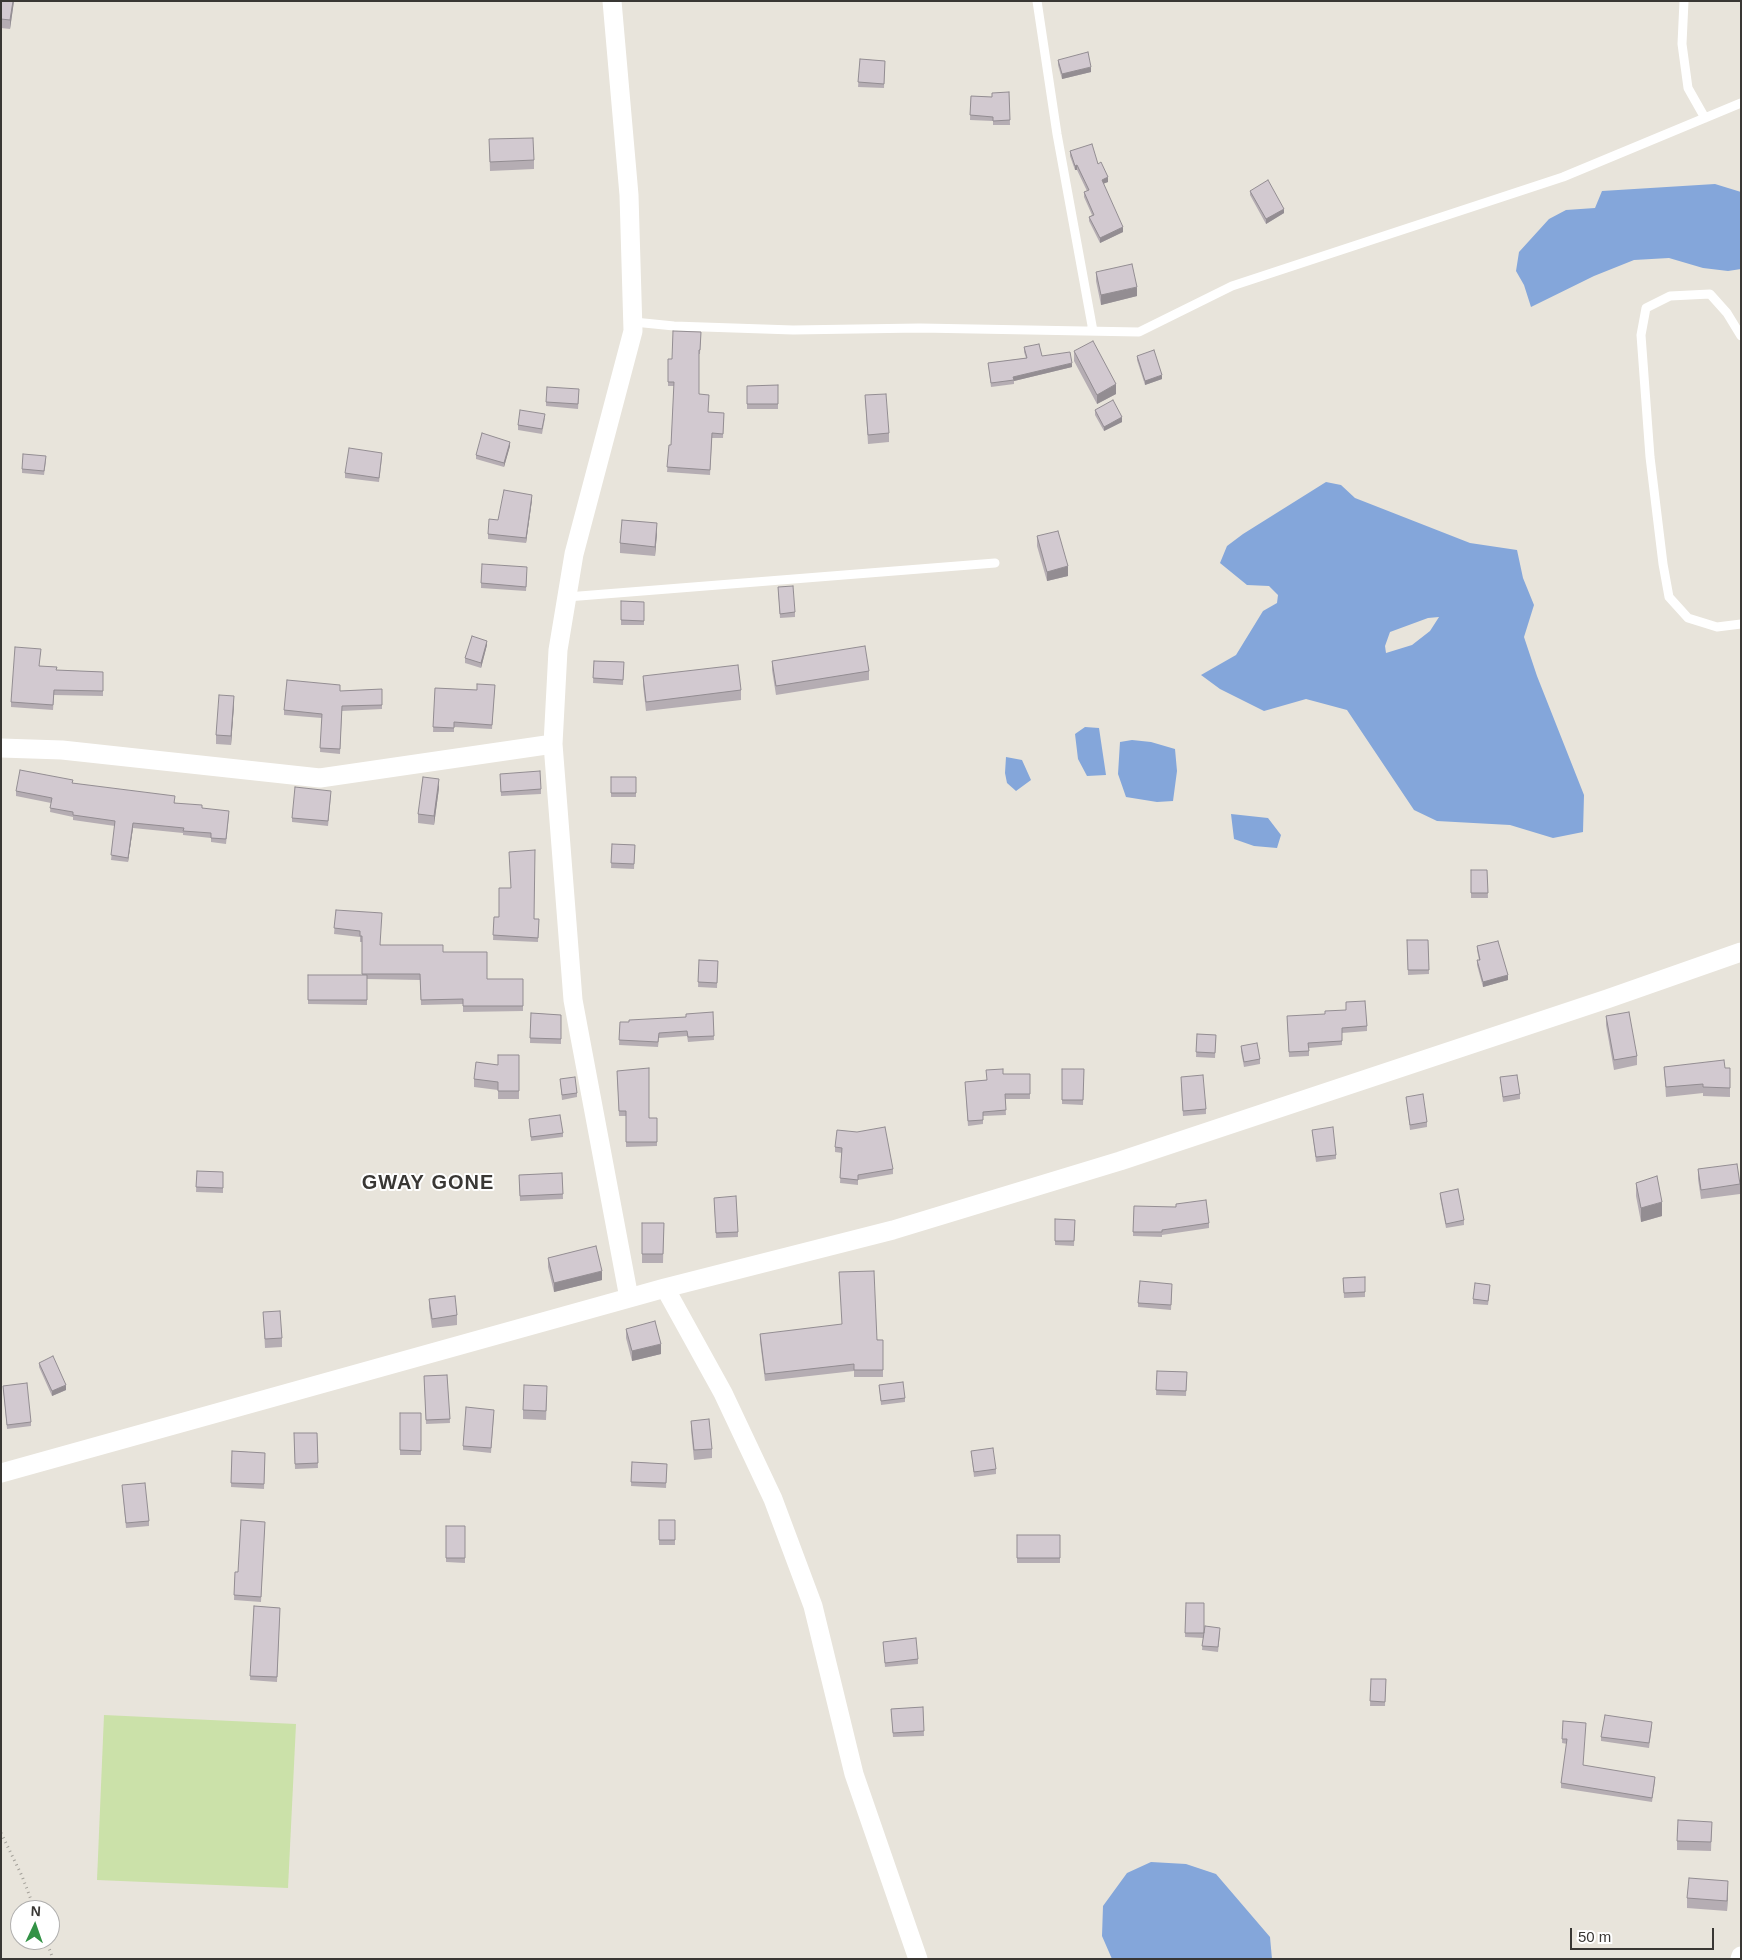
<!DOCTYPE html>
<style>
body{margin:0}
#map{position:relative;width:1742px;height:1960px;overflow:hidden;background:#e8e4db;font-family:Arial,sans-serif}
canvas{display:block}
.frame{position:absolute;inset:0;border:2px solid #393734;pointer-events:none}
.north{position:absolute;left:10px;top:1900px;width:50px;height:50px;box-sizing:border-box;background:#fff;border:1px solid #b0afae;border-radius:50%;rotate:3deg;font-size:14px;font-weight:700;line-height:20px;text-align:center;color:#393734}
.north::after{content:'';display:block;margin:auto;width:18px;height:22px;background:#329245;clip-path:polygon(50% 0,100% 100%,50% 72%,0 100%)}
.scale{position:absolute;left:1570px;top:1928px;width:144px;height:22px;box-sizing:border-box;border:2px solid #393734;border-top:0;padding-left:6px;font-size:15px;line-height:18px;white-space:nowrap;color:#393734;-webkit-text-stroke:4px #fff;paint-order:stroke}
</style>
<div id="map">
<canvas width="1742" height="1960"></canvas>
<div class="frame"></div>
<div class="north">N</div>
<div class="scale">50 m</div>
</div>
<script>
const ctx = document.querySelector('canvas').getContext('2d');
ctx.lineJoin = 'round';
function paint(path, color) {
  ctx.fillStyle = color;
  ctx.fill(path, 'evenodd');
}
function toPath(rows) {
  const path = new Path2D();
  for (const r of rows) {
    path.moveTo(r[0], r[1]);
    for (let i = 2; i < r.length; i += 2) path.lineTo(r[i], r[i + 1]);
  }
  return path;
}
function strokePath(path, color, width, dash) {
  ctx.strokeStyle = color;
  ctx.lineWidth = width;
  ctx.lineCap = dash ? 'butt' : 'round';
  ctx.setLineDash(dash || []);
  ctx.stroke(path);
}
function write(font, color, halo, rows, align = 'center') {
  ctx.font = font + ' Arial,sans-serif';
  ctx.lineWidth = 4;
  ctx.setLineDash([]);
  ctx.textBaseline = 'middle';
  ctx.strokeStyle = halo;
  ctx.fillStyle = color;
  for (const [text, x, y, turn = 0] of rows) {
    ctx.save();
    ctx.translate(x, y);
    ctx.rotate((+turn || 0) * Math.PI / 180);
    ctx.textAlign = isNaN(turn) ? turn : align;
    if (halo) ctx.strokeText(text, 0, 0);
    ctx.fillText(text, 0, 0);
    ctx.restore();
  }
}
paint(toPath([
 [104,1715,296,1724,288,1888,97,1880]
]), '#cbe1a9');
paint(toPath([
 [1715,184,1741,192,1741,269,1728,271,1703,268,1669,258,1634,260,1594,276,1531,307,1524,285,1516,271,1519,252,1549,219,1566,210,1595,208,1602,191],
 [1326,482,1341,485,1355,498,1470,543,1517,550,1523,578,1534,605,1524,637,1537,676,1584,795,1583,832,1553,838,1510,825,1437,821,1414,810,1347,710,1306,699,1264,711,1220,689,1201,675,1236,655,1263,611,1277,603,1278,595,1269,586,1247,585,1220,563,1227,546,1243,534],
 [1439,617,1430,631,1412,645,1386,653,1385,646,1390,632,1428,618],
 [1085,727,1099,728,1106,775,1087,776,1078,759,1075,734],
 [1132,740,1151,742,1175,749,1177,771,1173,801,1157,802,1126,797,1118,774,1120,742],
 [1006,757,1022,760,1031,780,1016,791,1007,783,1005,773],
 [1231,814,1268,818,1281,835,1277,848,1254,846,1234,839],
 [1151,1862,1186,1864,1216,1874,1270,1937,1272,1959,1112,1959,1102,1936,1103,1906,1127,1873]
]), '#84a6da');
strokePath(toPath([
 [1,1833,22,1876,35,1910],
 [46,1940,53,1959]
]), '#a4a19a', 3, [1, 4]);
strokePath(toPath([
 [1037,1,1057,134,1093,331],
 [1684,1,1682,44,1688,88,1705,118],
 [634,322,674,326,793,330,920,328,1139,332,1232,286,1563,177,1741,103],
 [1741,336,1727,313,1710,294,1670,296,1646,308,1641,335,1650,457,1663,564,1669,597,1688,618,1717,627,1741,624],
 [567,597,995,563]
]), '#fff', 9);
strokePath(toPath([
 [612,1,629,195,633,331,574,554,558,650,553,744,573,1000,629,1298],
 [1,748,62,750,320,778,553,744],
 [665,1288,723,1393,773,1499,813,1606,854,1774,918,1959],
 [1,1473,665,1288,893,1230,1120,1161,1607,999,1741,952],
 [1740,1959,1741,1956]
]), '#fff', 19);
paint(toPath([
 [1,1,14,1,10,29,1,28],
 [860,59,885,61,884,88,858,87],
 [1058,60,1091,72,1062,79,1058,65],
 [1009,92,1010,125,993,125,993,121,970,120,971,96,992,97],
 [489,139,534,160,534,169,490,171],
 [1070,151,1098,164,1108,182,1103,184,1123,232,1100,243,1089,221,1089,217,1092,215,1084,197,1084,192,1087,191,1077,170,1075,170,1070,156],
 [1250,191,1284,213,1266,224,1250,195],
 [1096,272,1137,296,1101,305,1096,281],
 [701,332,700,354,699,354,699,394,708,412,724,413,723,438,712,438,710,475,667,472,669,445,671,445,674,386,668,386,668,359,672,359],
 [1024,347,1042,356,1072,367,1014,381,1014,384,991,387,988,363,1026,358,1024,352],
 [1074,351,1116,394,1097,404,1074,361],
 [1137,356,1162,379,1145,385,1137,360],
 [778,385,778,409,747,409,747,386],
 [579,393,578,409,546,406,546,402],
 [865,395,889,433,889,442,868,444],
 [1095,410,1122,422,1104,431,1095,415],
 [545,418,542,434,518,430,518,425],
 [510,446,504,467,476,459,476,455],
 [382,458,379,482,345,478,345,473],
 [46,461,44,475,22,473,22,469],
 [532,500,526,543,488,539,488,534,498,520],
 [657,533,655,556,620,553,620,543],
 [1037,536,1068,576,1047,581,1037,546],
 [527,572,526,591,481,588,481,583],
 [778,587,795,612,795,617,780,618],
 [621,601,644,602,644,625,621,625],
 [487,645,481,668,465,663,465,658],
 [594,661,624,662,623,685,593,683],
 [772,661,869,671,869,680,776,695,772,670],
 [40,666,56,670,103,672,103,696,54,695,53,710,11,707,11,702],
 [643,676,741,690,741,700,646,711,643,685],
 [495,685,492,729,454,727,454,732,433,732,435,688,477,690],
 [382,689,382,709,342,711,340,754,320,752,322,718,284,715,284,710,340,691],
 [234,705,231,745,216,744,216,735],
 [611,777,636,777,636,797,611,797],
 [500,779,541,789,541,794,501,796],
 [73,783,202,808,229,815,226,844,211,842,211,838,183,835,183,833,133,828,128,862,111,860,115,826,73,820,73,817,50,812,51,803,16,796,16,791],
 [439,788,434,825,418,823,418,814],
 [331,795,328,826,292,822,292,818],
 [612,844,635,845,634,869,611,868],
 [1471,870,1487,870,1488,898,1471,898],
 [336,910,381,945,443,952,487,979,523,979,523,1011,463,1012,463,1004,421,1005,420,980,367,979,367,1005,308,1004,308,975,362,975,362,942,360,942,360,937,334,934],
 [494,917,539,919,538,942,493,940],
 [1407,940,1428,940,1429,974,1408,975],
 [1477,946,1508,980,1483,987,1477,965,1477,960,1479,960,1477,950],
 [699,960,718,961,717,988,698,987],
 [713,1012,714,1040,688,1042,687,1036,659,1038,658,1047,619,1045,620,1022,629,1022,686,1017],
 [531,1013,561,1015,561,1044,530,1043],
 [1287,1016,1367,1026,1367,1031,1342,1033,1342,1045,1309,1048,1309,1056,1289,1057],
 [1606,1016,1637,1056,1637,1065,1614,1070,1606,1025],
 [1197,1034,1216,1035,1215,1058,1196,1057],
 [1241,1046,1260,1059,1260,1064,1244,1067,1241,1051],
 [519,1055,519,1099,498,1099,498,1090,474,1087,474,1079,498,1065],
 [1664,1067,1730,1068,1730,1097,1703,1096,1703,1093,1666,1097],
 [1062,1069,1084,1069,1083,1105,1062,1104],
 [617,1071,649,1118,657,1118,657,1146,626,1147,626,1116,619,1116],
 [1003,1074,1030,1074,1030,1099,1005,1099,1006,1115,983,1116,983,1124,968,1126,965,1082,986,1080],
 [1500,1077,1520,1094,1520,1099,1503,1102],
 [560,1079,577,1093,577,1097,562,1100],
 [1181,1082,1206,1109,1206,1114,1183,1116],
 [1406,1097,1427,1122,1427,1127,1410,1130],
 [529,1119,563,1133,563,1137,531,1141],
 [1312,1130,1336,1155,1336,1159,1316,1162],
 [857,1132,893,1169,893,1174,858,1180,858,1185,840,1183,842,1153,835,1152,835,1147],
 [1698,1169,1740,1184,1740,1194,1701,1199,1698,1179],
 [197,1171,223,1172,223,1193,196,1192],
 [562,1173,563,1199,520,1201,519,1175],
 [1636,1183,1662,1216,1641,1222,1636,1196],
 [1440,1193,1464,1220,1464,1225,1446,1228,1440,1197],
 [714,1198,738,1232,738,1237,716,1238],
 [1134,1206,1209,1223,1209,1228,1162,1235,1162,1237,1133,1236],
 [1055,1219,1075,1220,1074,1246,1055,1245],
 [642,1223,664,1223,663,1263,642,1263],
 [548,1258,602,1280,554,1292,548,1267],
 [1365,1277,1365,1297,1344,1298,1343,1278],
 [1172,1288,1171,1310,1138,1307,1138,1303],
 [1490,1289,1488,1305,1473,1304,1473,1299],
 [429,1299,457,1315,457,1325,432,1328,429,1308],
 [263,1312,282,1338,282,1347,265,1348],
 [626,1329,661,1354,632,1361,626,1338],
 [760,1334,883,1340,883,1377,854,1377,854,1371,765,1381,760,1341],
 [39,1363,66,1390,52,1396,39,1367],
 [1157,1371,1187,1372,1186,1396,1156,1395],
 [447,1375,450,1423,426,1424,424,1376],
 [879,1385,905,1398,905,1402,881,1405],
 [3,1386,31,1422,31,1426,7,1429],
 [547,1396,546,1420,523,1419,523,1410],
 [400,1413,421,1413,421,1455,400,1455],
 [494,1414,491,1453,463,1450,463,1446],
 [691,1421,712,1449,712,1458,694,1460,691,1430],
 [294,1433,317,1433,318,1468,295,1469],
 [232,1451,265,1453,264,1489,231,1487],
 [971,1451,996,1469,996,1474,974,1477],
 [632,1462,667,1464,666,1488,631,1486],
 [122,1485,149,1521,149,1526,126,1528],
 [659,1520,675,1520,675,1545,659,1545],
 [265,1522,261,1602,234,1600,235,1572,238,1572],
 [446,1526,465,1526,465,1563,446,1562],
 [1017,1535,1060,1535,1060,1563,1017,1563],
 [1186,1603,1204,1633,1220,1633,1218,1652,1202,1650,1203,1638,1185,1637],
 [254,1606,280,1608,277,1682,250,1680],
 [883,1642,918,1659,918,1664,885,1667],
 [1371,1679,1386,1679,1385,1706,1370,1706],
 [923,1707,924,1736,893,1737,891,1709],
 [1563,1721,1583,1765,1655,1781,1652,1802,1561,1788,1561,1783,1567,1744,1562,1743],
 [1652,1726,1649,1748,1601,1741,1601,1737],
 [1712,1822,1711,1851,1677,1850,1677,1841],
 [1728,1890,1727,1911,1687,1908,1687,1898]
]), '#b5adb3');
paint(toPath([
 [13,1,14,1,10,29,10,20],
 [1091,67,1091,72,1062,79,1062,74],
 [1077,165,1077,170,1075,170,1075,166],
 [1108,177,1108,182,1102,184,1102,180],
 [1284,209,1284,213,1266,224,1266,219],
 [1123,227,1123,232,1100,243,1100,238],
 [1137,287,1137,296,1101,305,1101,295],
 [1072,363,1072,367,1014,381,1013,377],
 [1162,375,1162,379,1145,385,1145,381],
 [1116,384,1116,394,1097,404,1097,395],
 [1122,417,1122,422,1104,431,1104,427],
 [510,442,510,446,504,467,504,463],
 [532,495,532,500,526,543,526,538],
 [657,523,657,533,655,556,655,547],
 [1068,566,1068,576,1047,581,1047,572],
 [487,641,487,645,481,668,481,663],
 [234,696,234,705,231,745,231,736],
 [439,779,439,788,434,825,434,816],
 [133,823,133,828,128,862,128,858],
 [1508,975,1508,980,1483,987,1483,982],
 [1662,1202,1662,1216,1641,1222,1641,1208],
 [602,1271,602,1280,554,1292,554,1283],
 [661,1344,661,1354,632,1361,632,1351],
 [66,1385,66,1390,52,1396,52,1391],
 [1728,1881,1728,1890,1727,1911,1727,1901]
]), '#938d92');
const building = toPath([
 [1,1,13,1,10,20,1,19,1,1],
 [1088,52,1091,67,1062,74,1058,60,1088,52],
 [860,59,885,61,884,84,858,82,860,59],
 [1009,92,1010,120,993,121,993,117,970,115,971,96,992,97,992,93,1009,92],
 [533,138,534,160,490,162,489,139,533,138],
 [1092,144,1098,164,1101,162,1108,177,1102,180,1123,227,1100,238,1089,217,1094,215,1084,192,1089,190,1077,165,1075,166,1070,151,1092,144],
 [1268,180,1284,209,1266,219,1250,191,1268,180],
 [1132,264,1137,287,1101,295,1096,272,1132,264],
 [673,331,701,332,700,350,699,350,699,394,709,395,708,412,724,413,723,434,712,433,710,470,667,467,669,445,671,445,674,382,668,382,668,359,672,359,673,331],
 [1093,341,1116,384,1097,395,1074,351,1093,341],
 [1039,344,1042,356,1070,352,1072,363,1013,377,1014,380,991,383,988,363,1027,358,1024,347,1039,344],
 [1154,350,1162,375,1145,381,1137,356,1154,350],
 [778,385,778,404,747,404,747,386,778,385],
 [547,387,579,389,578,404,546,402,547,387],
 [886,394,889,433,868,435,865,395,886,394],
 [1113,400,1122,417,1104,427,1095,410,1113,400],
 [520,410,545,414,542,429,518,425,520,410],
 [482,433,510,442,504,463,476,455,482,433],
 [349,448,382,453,379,478,345,473,349,448],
 [23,454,46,456,44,471,22,469,23,454],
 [504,490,532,495,526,538,488,534,489,519,498,520,504,490],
 [622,520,657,523,655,547,620,543,622,520],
 [1058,531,1068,566,1047,572,1037,536,1058,531],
 [482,564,527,567,526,587,481,583,482,564],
 [793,586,795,612,780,614,778,587,793,586],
 [621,601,644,602,644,621,621,620,621,601],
 [472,636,487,641,481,663,465,658,472,636],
 [865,646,869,671,776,686,772,661,865,646],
 [15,647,41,649,39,666,57,667,56,670,103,672,103,691,54,690,53,705,11,702,15,647],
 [594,661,624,662,623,680,593,678,594,661],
 [738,665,741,690,646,702,643,676,738,665],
 [287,680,340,685,340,691,382,689,382,705,342,706,340,749,320,748,322,714,284,710,287,680],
 [477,684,495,685,492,725,454,722,454,728,433,727,435,688,477,690,477,684],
 [219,695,234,696,231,736,216,735,219,695],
 [20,770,73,780,72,783,175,796,174,803,202,805,202,808,229,811,226,839,211,838,211,833,183,831,184,828,133,823,128,858,111,855,115,821,73,815,73,812,50,808,52,798,16,791,20,770],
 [540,771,541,789,501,792,500,774,540,771],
 [423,777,439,779,434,816,418,814,423,777],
 [611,777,636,777,636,793,611,793,611,777],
 [295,787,331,791,328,821,292,818,295,787],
 [612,844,635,845,634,864,611,863,612,844],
 [535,850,534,919,539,919,538,938,493,935,494,917,499,917,499,888,511,888,509,852,535,850],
 [1471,870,1487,870,1488,893,1471,893,1471,870],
 [336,910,382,913,380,945,443,945,443,952,487,952,487,979,523,979,523,1006,463,1006,463,999,421,1000,420,974,362,974,362,936,360,936,360,931,334,928,336,910],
 [1407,940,1428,940,1429,970,1408,970,1407,940],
 [1498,941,1508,975,1483,982,1477,960,1480,960,1477,946,1498,941],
 [699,960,718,961,717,983,698,982,699,960],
 [308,975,367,975,367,1000,308,1000,308,975],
 [1365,1001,1367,1026,1342,1028,1342,1041,1308,1043,1309,1051,1289,1052,1287,1016,1325,1014,1325,1011,1346,1010,1346,1002,1365,1001],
 [713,1012,714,1036,688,1037,687,1031,659,1033,658,1042,619,1040,620,1022,629,1022,629,1020,686,1017,686,1014,713,1012],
 [1629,1012,1637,1056,1614,1060,1606,1016,1629,1012],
 [531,1013,561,1015,561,1039,530,1038,531,1013],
 [1197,1034,1216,1035,1215,1053,1196,1052,1197,1034],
 [1257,1043,1260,1059,1244,1062,1241,1046,1257,1043],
 [498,1055,519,1055,519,1091,498,1091,498,1082,474,1079,476,1062,498,1065,498,1055],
 [1724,1060,1725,1068,1730,1068,1730,1088,1703,1087,1703,1084,1666,1087,1664,1067,1724,1060],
 [649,1068,649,1118,657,1118,657,1142,626,1142,626,1111,619,1111,617,1071,649,1068],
 [1003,1069,1003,1074,1030,1074,1030,1094,1005,1094,1006,1110,983,1112,983,1120,968,1121,965,1082,987,1080,986,1070,1003,1069],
 [1062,1069,1084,1069,1083,1100,1062,1100,1062,1069],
 [1203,1075,1206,1109,1183,1111,1181,1077,1203,1075],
 [1517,1075,1520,1094,1503,1097,1500,1077,1517,1075],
 [575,1077,577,1093,562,1095,560,1079,575,1077],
 [1423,1094,1427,1122,1410,1125,1406,1097,1423,1094],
 [560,1115,563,1133,531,1137,529,1119,560,1115],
 [885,1127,893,1169,858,1175,858,1180,840,1178,842,1148,835,1147,837,1130,857,1132,885,1127],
 [1333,1127,1336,1155,1316,1157,1312,1130,1333,1127],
 [1737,1164,1740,1184,1701,1190,1698,1169,1737,1164],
 [197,1171,223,1172,223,1188,196,1187,197,1171],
 [562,1173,563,1194,520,1196,519,1175,562,1173],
 [1657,1176,1662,1202,1641,1208,1636,1183,1657,1176],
 [1458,1189,1464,1220,1446,1224,1440,1193,1458,1189],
 [736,1196,738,1232,716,1233,714,1198,736,1196],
 [1206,1200,1209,1223,1162,1230,1162,1232,1133,1232,1134,1206,1176,1207,1176,1204,1206,1200],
 [1055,1219,1075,1220,1074,1241,1055,1241,1055,1219],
 [642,1223,664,1223,663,1254,642,1254,642,1223],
 [596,1246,602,1271,554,1283,548,1258,596,1246],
 [874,1271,877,1340,883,1340,883,1370,854,1370,854,1364,765,1374,760,1334,842,1324,839,1272,874,1271],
 [1365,1277,1365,1292,1344,1293,1343,1278,1365,1277],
 [1140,1281,1172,1284,1171,1305,1138,1303,1140,1281],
 [1475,1283,1490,1285,1488,1301,1473,1299,1475,1283],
 [455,1296,457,1315,432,1319,429,1299,455,1296],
 [280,1311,282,1338,265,1339,263,1312,280,1311],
 [655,1321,661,1344,632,1351,626,1329,655,1321],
 [53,1356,66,1385,52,1391,39,1363,53,1356],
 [1157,1371,1187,1372,1186,1391,1156,1390,1157,1371],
 [447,1375,450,1419,426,1420,424,1376,447,1375],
 [903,1382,905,1398,881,1401,879,1385,903,1382],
 [27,1383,31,1422,7,1425,3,1386,27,1383],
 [524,1385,547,1386,546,1411,523,1410,524,1385],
 [466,1407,494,1410,491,1448,463,1446,466,1407],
 [400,1413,421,1413,421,1451,400,1450,400,1413],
 [709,1419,712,1449,694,1450,691,1421,709,1419],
 [294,1433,317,1433,318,1463,295,1464,294,1433],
 [993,1448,996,1469,974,1472,971,1451,993,1448],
 [232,1451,265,1453,264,1484,231,1483,232,1451],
 [632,1462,667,1464,666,1483,631,1482,632,1462],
 [145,1483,149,1521,126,1523,122,1485,145,1483],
 [241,1520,265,1522,261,1597,234,1595,235,1572,238,1572,241,1520],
 [659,1520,675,1520,675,1540,659,1540,659,1520],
 [446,1526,465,1526,465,1558,446,1558,446,1526],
 [1017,1535,1060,1535,1060,1558,1017,1558,1017,1535],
 [1186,1603,1204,1603,1204,1633,1185,1633,1186,1603],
 [254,1606,280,1608,277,1677,250,1676,254,1606],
 [1205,1626,1220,1628,1218,1647,1202,1646,1205,1626],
 [916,1638,918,1659,885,1663,883,1642,916,1638],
 [1371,1679,1386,1679,1385,1702,1370,1701,1371,1679],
 [923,1707,924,1731,893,1733,891,1709,923,1707],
 [1605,1715,1652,1722,1649,1743,1601,1737,1605,1715],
 [1563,1721,1586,1723,1583,1765,1655,1777,1652,1798,1561,1783,1567,1739,1562,1739,1563,1721],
 [1678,1820,1712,1822,1711,1842,1677,1841,1678,1820],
 [1689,1878,1728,1881,1727,1901,1687,1898,1689,1878]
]);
paint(building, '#d2c9d0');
strokePath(building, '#938d92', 1);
ctx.letterSpacing = '1px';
write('bold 20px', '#393734', '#fff', [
 ["GWAY GONE",428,1183]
]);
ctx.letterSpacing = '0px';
</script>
